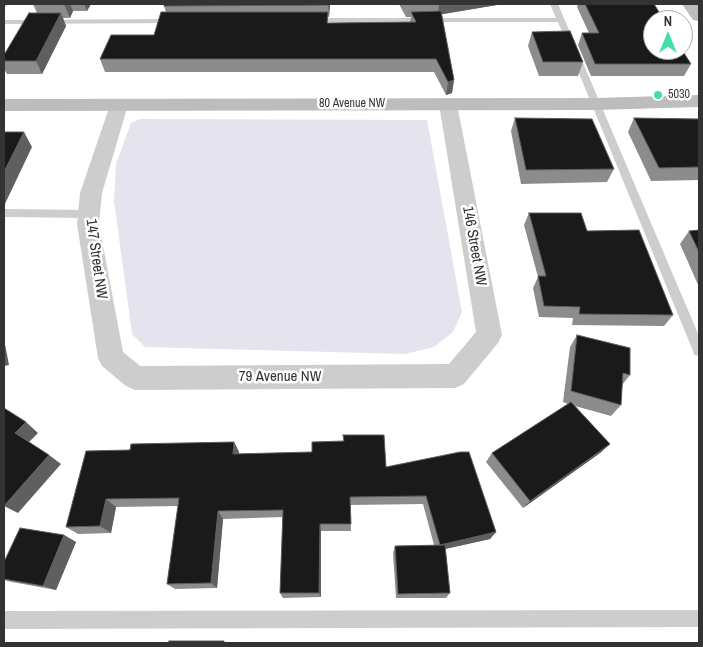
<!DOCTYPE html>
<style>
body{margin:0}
#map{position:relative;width:703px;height:647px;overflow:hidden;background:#fff;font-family:"Archivo Narrow",sans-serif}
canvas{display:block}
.frame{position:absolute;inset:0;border:5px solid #333;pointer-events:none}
.north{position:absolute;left:643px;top:10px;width:50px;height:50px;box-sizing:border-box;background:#fff;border:1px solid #adadad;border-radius:50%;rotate:0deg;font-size:14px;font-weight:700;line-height:20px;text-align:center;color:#333}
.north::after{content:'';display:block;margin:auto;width:18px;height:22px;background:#44dbad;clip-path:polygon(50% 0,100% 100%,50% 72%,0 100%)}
</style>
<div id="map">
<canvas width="703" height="647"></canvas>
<div class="frame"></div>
<div class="north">N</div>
</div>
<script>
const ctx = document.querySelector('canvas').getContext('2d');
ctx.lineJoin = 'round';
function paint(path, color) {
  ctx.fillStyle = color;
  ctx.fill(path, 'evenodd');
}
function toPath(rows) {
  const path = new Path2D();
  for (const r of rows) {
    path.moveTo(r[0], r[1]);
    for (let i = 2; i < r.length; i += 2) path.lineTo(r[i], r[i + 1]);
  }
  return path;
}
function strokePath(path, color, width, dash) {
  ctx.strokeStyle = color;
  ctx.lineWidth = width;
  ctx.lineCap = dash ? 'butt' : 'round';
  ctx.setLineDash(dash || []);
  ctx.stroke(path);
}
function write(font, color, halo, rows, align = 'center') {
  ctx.font = font + ' "Archivo Narrow",sans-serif';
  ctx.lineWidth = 5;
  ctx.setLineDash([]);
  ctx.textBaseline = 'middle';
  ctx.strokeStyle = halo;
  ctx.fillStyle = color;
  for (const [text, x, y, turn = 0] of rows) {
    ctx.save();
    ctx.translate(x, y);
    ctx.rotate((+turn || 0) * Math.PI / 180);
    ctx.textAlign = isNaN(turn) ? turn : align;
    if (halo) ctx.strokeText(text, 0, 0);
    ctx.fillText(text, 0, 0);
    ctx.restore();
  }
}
paint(toPath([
 [140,119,427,120,462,312,453,332,434,347,405,354,145,347,132,334,114,201,116,164,131,123]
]), '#e5e3ee');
paint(toPath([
 [4,4,9,4,4,8,4,4],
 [550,4,558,4,699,336,699,356,694,355,693,351,558,22,312,22,308,20,312,18,556,18,550,4],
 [175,19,178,19,178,23,4,24,4,20,175,19],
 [4,209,89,210,94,214,89,218,4,217,4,209],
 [4,611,699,610,699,627,4,629,4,611]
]), '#cdcdcd');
paint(toPath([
 [448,98,454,100,457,104,502,335,498,343,464,384,455,388,135,390,126,386,102,366,98,358,77,224,80,193,110,105,113,101,119,99,125,101,128,105,102,193,99,224,123,352,140,366,449,364,476,332,439,104,442,100,448,98]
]), '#cdcdcd');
paint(toPath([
 [682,4,698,4,699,21,693,20,682,4],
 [699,95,699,107,596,110,4,111,4,99,596,98,699,95]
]), '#bdbdbd');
paint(toPath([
 [33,4,91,4,87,11,73,11,70,18,63,18,66,26,42,74,7,74,4,69,4,55,37,13],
 [330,4,329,17,328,17,328,23,410,22,411,17,406,17,399,4,503,4,441,14,454,80,452,93,446,95,434,72,105,72,100,59,154,35,166,12,164,6],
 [578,4,654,4,691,64,684,76,591,76,578,45,582,33,589,33,577,7],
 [532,32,583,62,578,76,539,76,528,46],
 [515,118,614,169,607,182,521,184,511,131],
 [634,118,699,119,699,180,651,181,628,132],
 [529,213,587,231,673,315,664,326,572,325,573,318,539,317,533,288,538,277,524,225],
 [699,230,699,287,680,244,689,231],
 [577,335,630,375,622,385,621,405,611,416,575,406,610,444,600,453,523,508,486,462,492,453,568,404,563,402,570,347],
 [234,442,239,452,239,454,386,467,496,532,490,539,445,549,450,593,446,598,396,598,393,553,395,546,434,545,423,504,350,505,351,531,321,531,321,597,283,598,280,593,283,517,223,519,217,588,175,589,167,584,178,506,116,507,111,533,78,534,66,527,130,450],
 [64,535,76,542,56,590,12,582,4,580,4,562]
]), '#8c8c8c');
paint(toPath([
 [64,4,70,4,73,11,70,18],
 [84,4,91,4,87,11],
 [328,4,330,4,329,17,328,5],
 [439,4,503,4,438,15],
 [61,13,66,26,42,74,36,61],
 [454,80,452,93,446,95,448,82],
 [24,132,32,147,4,206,4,172],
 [4,339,9,365,4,366],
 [26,422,38,433,28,443,15,433],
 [234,442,239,452,238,463,233,454],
 [610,444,600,453,523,508,530,501],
 [49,455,61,464,18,513,4,506],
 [106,499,116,507,111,533,100,526],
 [218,511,223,519,217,588,211,583],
 [320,524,321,531,321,597,319,593],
 [496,532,490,539,436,551,440,545],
 [64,535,76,542,56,590,43,586]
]), '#5f5f5f');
const building = toPath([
 [164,4,328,4,328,5,164,6,164,4],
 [585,4,654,4,664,20,653,20,653,50,682,50,691,64,595,64,582,33,599,33,585,4],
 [441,11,454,80,448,82,436,59,100,59,111,35,154,35,161,12,328,12,327,23,329,23,416,22,411,12,441,11],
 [29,13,61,13,36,61,4,61,4,55,29,13],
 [570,31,583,62,543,62,532,32,570,31],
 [515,118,592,119,614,169,526,170,515,118],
 [634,118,699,119,699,167,659,168,634,118],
 [4,132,24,132,4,172,4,132],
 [529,213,581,213,587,231,639,230,673,315,579,314,580,307,544,306,538,276,546,276,529,213],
 [699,230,699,252,689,231,699,230],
 [577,335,630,348,630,375,623,373,621,405,571,391,577,335],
 [571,402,610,444,530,501,492,453,571,402],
 [4,408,26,422,15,433,49,455,4,506,4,408],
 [343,435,384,435,386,467,460,452,469,452,496,532,440,545,426,496,350,497,351,524,320,524,319,593,280,593,283,510,218,511,211,583,167,584,179,498,106,499,100,526,66,527,86,451,130,450,131,444,234,442,233,454,312,452,312,442,344,441,343,435],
 [20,528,64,535,43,586,4,579,4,562,20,528],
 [445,545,450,593,398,594,395,546,445,545],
 [169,641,224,641,224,643,169,643,169,641]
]);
paint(building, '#1a1a1a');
strokePath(building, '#5f5f5f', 1);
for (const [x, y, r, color] of [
 [658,95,5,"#44dbad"]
]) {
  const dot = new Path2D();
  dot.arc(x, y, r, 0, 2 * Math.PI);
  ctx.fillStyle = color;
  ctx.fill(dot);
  strokePath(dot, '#fff', 2);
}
write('12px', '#333', '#fff', [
 ["5030",668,95]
], 'left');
write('12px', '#333', '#fff', [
 ["80 Avenue NW",352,104]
]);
write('15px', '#333', '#fff', [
 ["146 Street NW",474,246,80],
 ["147 Street NW",96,259,82],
 ["79 Avenue NW",280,377]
]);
</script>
